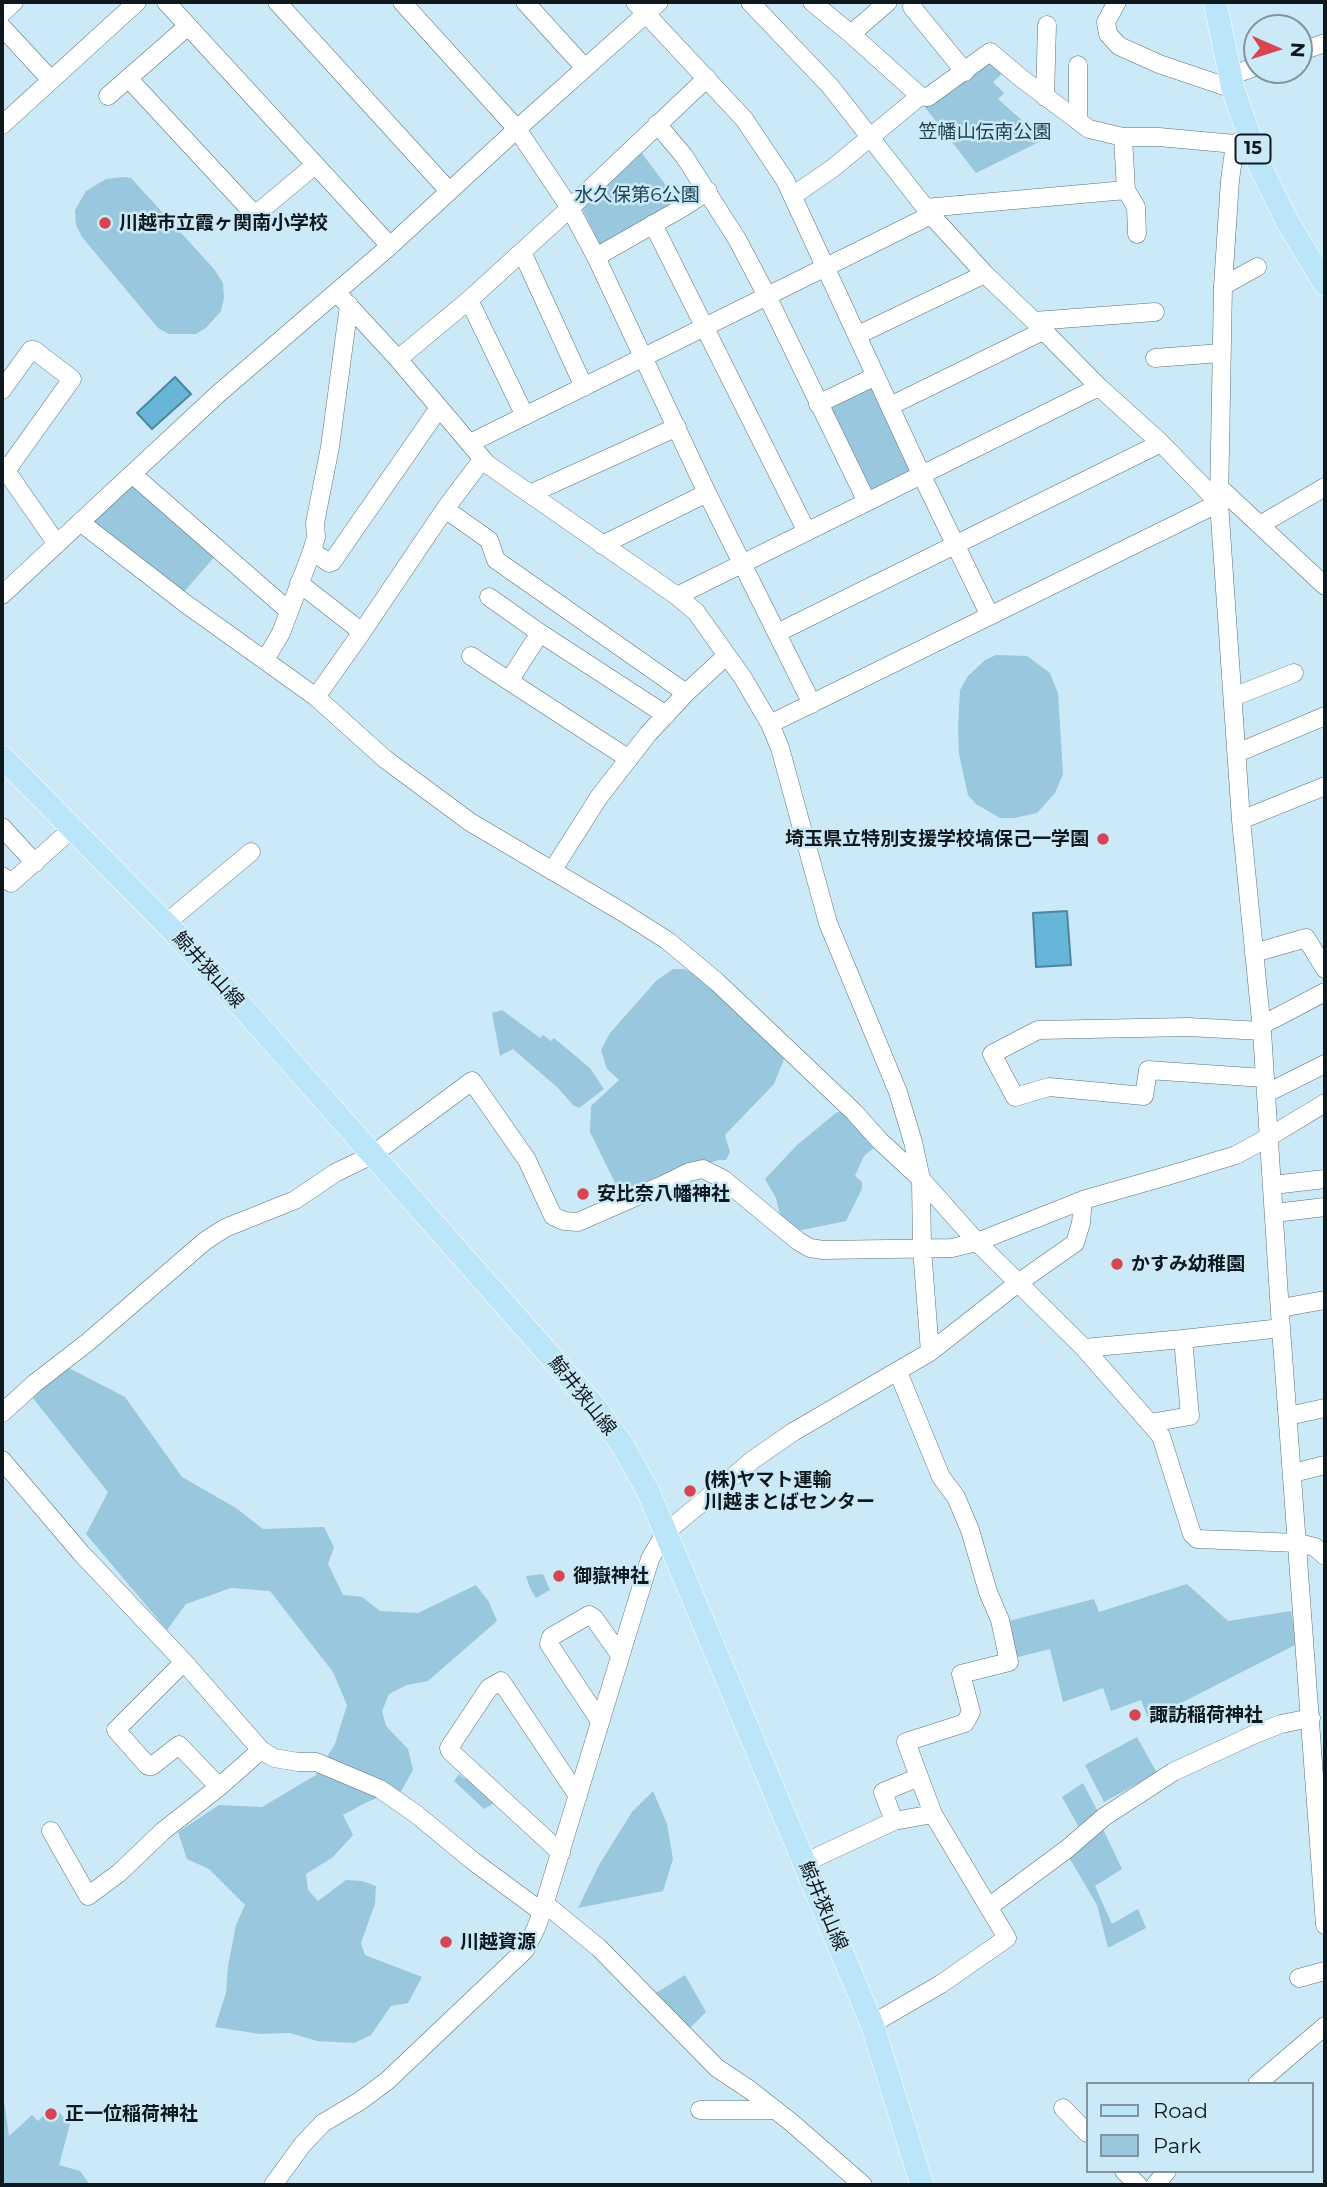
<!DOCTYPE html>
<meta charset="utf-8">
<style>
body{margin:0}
#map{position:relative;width:1327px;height:2187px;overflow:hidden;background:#cce9f7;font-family:Montserrat,sans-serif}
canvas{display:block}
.frame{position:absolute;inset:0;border:4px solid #0e181d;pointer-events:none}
.legend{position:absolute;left:1086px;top:2082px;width:228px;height:91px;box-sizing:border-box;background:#cce9f7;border:2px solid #8095a0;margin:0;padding:9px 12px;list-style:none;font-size:21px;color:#0e181d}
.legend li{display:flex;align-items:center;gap:14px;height:35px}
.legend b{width:35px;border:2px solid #8095a0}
.north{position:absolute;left:1243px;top:14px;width:70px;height:70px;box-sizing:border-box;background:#cce9f7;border:2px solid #8095a0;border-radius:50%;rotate:93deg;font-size:19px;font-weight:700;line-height:28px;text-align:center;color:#0e181d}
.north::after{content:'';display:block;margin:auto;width:24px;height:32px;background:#d54552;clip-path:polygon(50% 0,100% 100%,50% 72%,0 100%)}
</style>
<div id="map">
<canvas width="1327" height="2187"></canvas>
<div class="frame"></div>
<ul class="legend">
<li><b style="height:9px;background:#bbe6fa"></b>Road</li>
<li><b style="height:19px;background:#99c7dd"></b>Park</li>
</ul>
<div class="north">N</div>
</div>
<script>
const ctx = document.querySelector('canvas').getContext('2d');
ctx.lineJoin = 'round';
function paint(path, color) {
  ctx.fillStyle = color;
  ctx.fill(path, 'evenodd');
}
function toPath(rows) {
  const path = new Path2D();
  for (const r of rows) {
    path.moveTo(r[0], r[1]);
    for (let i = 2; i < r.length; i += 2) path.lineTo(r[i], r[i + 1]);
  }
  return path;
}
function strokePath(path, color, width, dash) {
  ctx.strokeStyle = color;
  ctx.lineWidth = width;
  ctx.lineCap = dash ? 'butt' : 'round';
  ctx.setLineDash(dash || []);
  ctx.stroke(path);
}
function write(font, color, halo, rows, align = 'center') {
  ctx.font = font + ' Montserrat,"Noto Sans JP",sans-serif';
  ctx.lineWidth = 5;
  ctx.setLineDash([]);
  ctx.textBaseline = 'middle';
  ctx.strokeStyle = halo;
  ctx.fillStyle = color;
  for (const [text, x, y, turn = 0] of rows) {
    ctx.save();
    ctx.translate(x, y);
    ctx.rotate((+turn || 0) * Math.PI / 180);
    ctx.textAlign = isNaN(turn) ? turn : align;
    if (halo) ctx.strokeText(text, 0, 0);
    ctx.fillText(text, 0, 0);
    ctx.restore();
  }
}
paint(toPath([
 [990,56,1006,70,993,82,1004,93,998,99,1026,124,1025,127,1041,141,976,173,924,106],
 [641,152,680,204,600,245,582,208],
 [123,177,131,178,214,269,223,283,224,298,221,311,206,328,196,334,169,334,158,328,82,237,76,225,75,210,86,191,106,179],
 [873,383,916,473,869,496,825,405],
 [136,482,217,554,182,594,91,525],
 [996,655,1027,656,1050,673,1058,693,1063,774,1055,793,1037,813,1014,818,1000,818,976,804,968,795,959,754,958,728,960,690,968,676,985,660],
 [673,969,684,969,700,976,768,1039,784,1059,774,1084,725,1135,730,1152,726,1160,718,1160,622,1197,590,1132,591,1106,619,1080,607,1069,601,1050,610,1033,656,981],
 [502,1010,540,1038,543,1035,551,1041,554,1038,590,1068,604,1089,579,1108,573,1105,558,1088,513,1049,500,1056,492,1013],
 [837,1112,846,1112,875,1147,864,1156,855,1176,862,1182,862,1189,846,1221,792,1232,782,1223,776,1198,765,1179,797,1145],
 [67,1367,125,1397,182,1477,236,1508,263,1529,324,1527,334,1547,328,1564,343,1595,362,1597,380,1611,418,1613,476,1585,489,1602,497,1621,428,1681,407,1685,389,1694,382,1711,386,1726,408,1749,413,1770,400,1793,390,1793,367,1802,343,1815,353,1835,333,1857,306,1874,308,1890,318,1901,346,1880,362,1881,376,1886,375,1904,361,1943,365,1955,422,1977,408,2003,391,2006,371,2035,354,2043,317,2041,290,2033,260,2034,215,2027,226,1993,228,1966,236,1925,245,1905,209,1869,187,1859,178,1832,219,1805,262,1807,316,1775,335,1744,347,1705,333,1672,270,1591,231,1588,186,1604,167,1630,86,1534,108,1492,32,1397],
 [543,1574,550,1590,536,1598,530,1588,526,1576],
 [1187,1584,1228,1621,1291,1611,1297,1644,1173,1707,1148,1718,1141,1700,1111,1711,1103,1688,1063,1702,1050,1649,1014,1658,1005,1622,1094,1599,1099,1612],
 [1137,1737,1157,1773,1104,1802,1085,1765],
 [459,1774,465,1779,468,1776,496,1802,484,1809,454,1781],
 [1083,1783,1099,1814,1081,1831,1062,1797],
 [653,1791,667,1824,673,1859,663,1891,578,1908,599,1865,632,1812],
 [1102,1827,1122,1869,1095,1886,1112,1924,1138,1909,1146,1928,1108,1948,1097,1905,1067,1854],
 [685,1975,706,2012,685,2033,651,1996],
 [2,2087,9,2136,32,2115,38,2121,53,2106,70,2124,59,2165,80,2171,90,2185,2,2185]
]), '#99c7dd');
const water = toPath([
 [175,377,191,394,152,429,137,413,175,377],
 [1067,911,1071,965,1036,967,1033,913,1067,911]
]);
paint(water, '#67b5d8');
strokePath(water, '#4c86a0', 2);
const minor = toPath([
 [166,2,390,246],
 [277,2,449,191],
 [402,2,517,129,570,208,596,257,707,493,812,704],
 [525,2,585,68],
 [635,2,744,119,785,180,922,476,990,616],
 [750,2,830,86,931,215,985,274,1034,321,1099,387,1161,443,1219,503,770,724],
 [812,2,851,34,920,96,928,97,990,52,1021,78,1089,129,1123,137,1159,137,1235,144,1243,139],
 [1117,2,1106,22,1108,34,1119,46,1159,64,1233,89],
 [912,7,965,72],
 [2,13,14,2],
 [2,27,51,80],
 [851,34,888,2],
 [1299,52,1325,43],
 [1230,76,1257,66],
 [128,78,255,215,315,165],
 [108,96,188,26],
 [1045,97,1047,25],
 [1078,121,1078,65],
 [657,124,684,156,737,239,767,296,867,502],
 [2,125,137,2],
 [1123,137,1126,190],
 [1235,144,1230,180,1223,286,1219,503,1241,820,1262,1031,1281,1328,1325,1925],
 [794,195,833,168,920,96],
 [925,208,1126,190,1136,207,1137,234],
 [653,224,807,532],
 [522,252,584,387],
 [596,257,682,208,708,191],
 [1223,286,1257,267],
 [469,300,525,416],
 [349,305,330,447,315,523,316,537,312,551,329,563,332,562,439,408],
 [1034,321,1155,312],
 [858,335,985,274],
 [1155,358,1221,353],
 [398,359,469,300,570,208,707,78],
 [2,390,31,350,34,350,72,379,6,471],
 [818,404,876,376],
 [890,406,1043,331],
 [470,443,931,215],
 [482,460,445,509,362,632,316,697,385,759,470,822,624,913,668,941,717,982,854,1112,880,1141,921,1179,977,1242,1084,1348,1161,1436,1192,1534,1197,1539,1298,1543,1315,1547,1325,1556],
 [2,465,57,544],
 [132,474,289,611],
 [1220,488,1325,586],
 [530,494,677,427],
 [445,509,489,540,496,560,686,693],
 [80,522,186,604,316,697],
 [1260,525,1325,487],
 [602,545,707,493],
 [299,583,362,632],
 [2,595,218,394,390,246,517,129,659,2],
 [677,596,1099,387],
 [489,597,540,633],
 [777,633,1161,443],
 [471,656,509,681],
 [265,660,281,633,312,551],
 [1233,697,1294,673],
 [1237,753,1325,716],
 [629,759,509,681,540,633,666,715],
 [1241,820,1325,786],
 [2,827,35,863],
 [552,871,599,797,648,734,686,693,726,656],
 [2,876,11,883,72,829],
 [165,924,251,852],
 [1254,953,1306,938,1325,969],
 [1262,1025,1325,992],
 [1262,1031,1188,1027,1038,1030,992,1054,1015,1097,1049,1087,1144,1096,1148,1070,1264,1078],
 [1267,1093,1325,1064],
 [1273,1185,1325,1179],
 [1275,1213,1325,1207],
 [1281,1308,1325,1300],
 [1084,1348,1183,1339,1281,1328],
 [930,1352,1018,1283,1075,1243,1081,1223,1083,1200],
 [2,1413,35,1383,88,1342,205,1241,225,1228,295,1200,335,1173,372,1155,472,1081,527,1160,553,1216,564,1221,578,1222,665,1184,689,1172,703,1169,723,1179,798,1241,810,1248,823,1250,952,1248,977,1242,1083,1200,1167,1176,1236,1155,1269,1137,1325,1103],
 [1288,1416,1325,1408],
 [1150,1423,1190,1416,1183,1339],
 [2,1460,81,1553,184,1662,261,1750,274,1758,298,1762,316,1762,380,1789,416,1814,473,1861,542,1912],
 [1293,1473,1325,1465],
 [184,1662,116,1730,148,1766,152,1766,179,1745,219,1787],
 [600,1721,549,1644,551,1637,589,1615,594,1618,620,1655],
 [894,1821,933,1814],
 [51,1831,88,1896,119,1873,163,1831,219,1787,261,1750],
 [561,1853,450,1751,449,1748,489,1688,501,1681,578,1796],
 [806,1862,894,1821,883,1792,919,1777],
 [544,1903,599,1948,717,2068,750,2090,792,2123,863,2185],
 [990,1906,1067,1849,1104,1817,1173,1772,1255,1734,1281,1724,1311,1718],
 [1299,1978,1325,1971],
 [872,2024,941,1984,1007,1938,933,1814,906,1742,965,1723,971,1712,961,1674,1009,1662,1000,1620,988,1592,970,1530,956,1497,941,1477,898,1372],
 [1257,2084,1325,2026],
 [1063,2108,1087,2133],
 [700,2110,776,2110],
 [1124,2171,1138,2185],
 [273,2185,303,2144,323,2123,360,2101,387,2081,525,1950,536,1928,542,1912,650,1559,665,1533,754,1459,793,1432,930,1352,922,1249,921,1179,913,1142,898,1092,828,923,780,748,770,724,743,678,696,612,677,596,487,464,398,359,337,293],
 [1155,2185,1167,2171]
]);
const major = toPath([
 [1215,2,1233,89,1260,166,1288,223,1325,284],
 [2,757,177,935,236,1000,561,1368,595,1407,623,1446,648,1491,872,2024,922,2185]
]);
strokePath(minor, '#59727f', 19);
strokePath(major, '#fff', 24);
strokePath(minor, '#fff', 18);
strokePath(major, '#bbe6fa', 23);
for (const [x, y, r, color] of [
 [105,223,7,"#d54552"],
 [1103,839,7,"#d54552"],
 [583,1194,7,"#d54552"],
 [1117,1264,7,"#d54552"],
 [690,1491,7,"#d54552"],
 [559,1576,7,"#d54552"],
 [1135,1715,7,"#d54552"],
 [446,1942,7,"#d54552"],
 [51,2114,7,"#d54552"]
]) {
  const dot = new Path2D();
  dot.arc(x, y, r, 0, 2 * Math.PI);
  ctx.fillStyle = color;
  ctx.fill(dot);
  strokePath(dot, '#cce9f7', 2.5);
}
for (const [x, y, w] of [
 [1253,149,35]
]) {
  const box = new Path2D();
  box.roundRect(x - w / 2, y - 14.5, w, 29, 5);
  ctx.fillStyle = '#cce9f7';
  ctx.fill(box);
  strokePath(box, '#0e181d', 2);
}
write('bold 18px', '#0e181d', null, [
 ["15",1253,149]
]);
write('19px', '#1f4252', '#cce9f7', [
 ["笠幡山伝南公園",985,132],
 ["水久保第6公園",637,195]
]);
write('bold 19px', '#0e181d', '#cce9f7', [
 ["川越市立霞ヶ関南小学校",119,223],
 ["埼玉県立特別支援学校塙保己一学園",1089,839,"right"],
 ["安比奈八幡神社",597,1194],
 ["かすみ幼稚園",1131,1264],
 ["(株)ヤマト運輸",704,1480],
 ["川越まとばセンター",704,1502],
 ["御嶽神社",573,1576],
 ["諏訪稲荷神社",1149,1715],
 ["川越資源",460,1942],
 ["正一位稲荷神社",65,2114]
], 'left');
write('19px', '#0e181d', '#cce9f7', [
 ["鯨井狭山線",208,970,48],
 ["鯨井狭山線",582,1396,51],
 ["鯨井狭山線",823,1906,67]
]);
</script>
